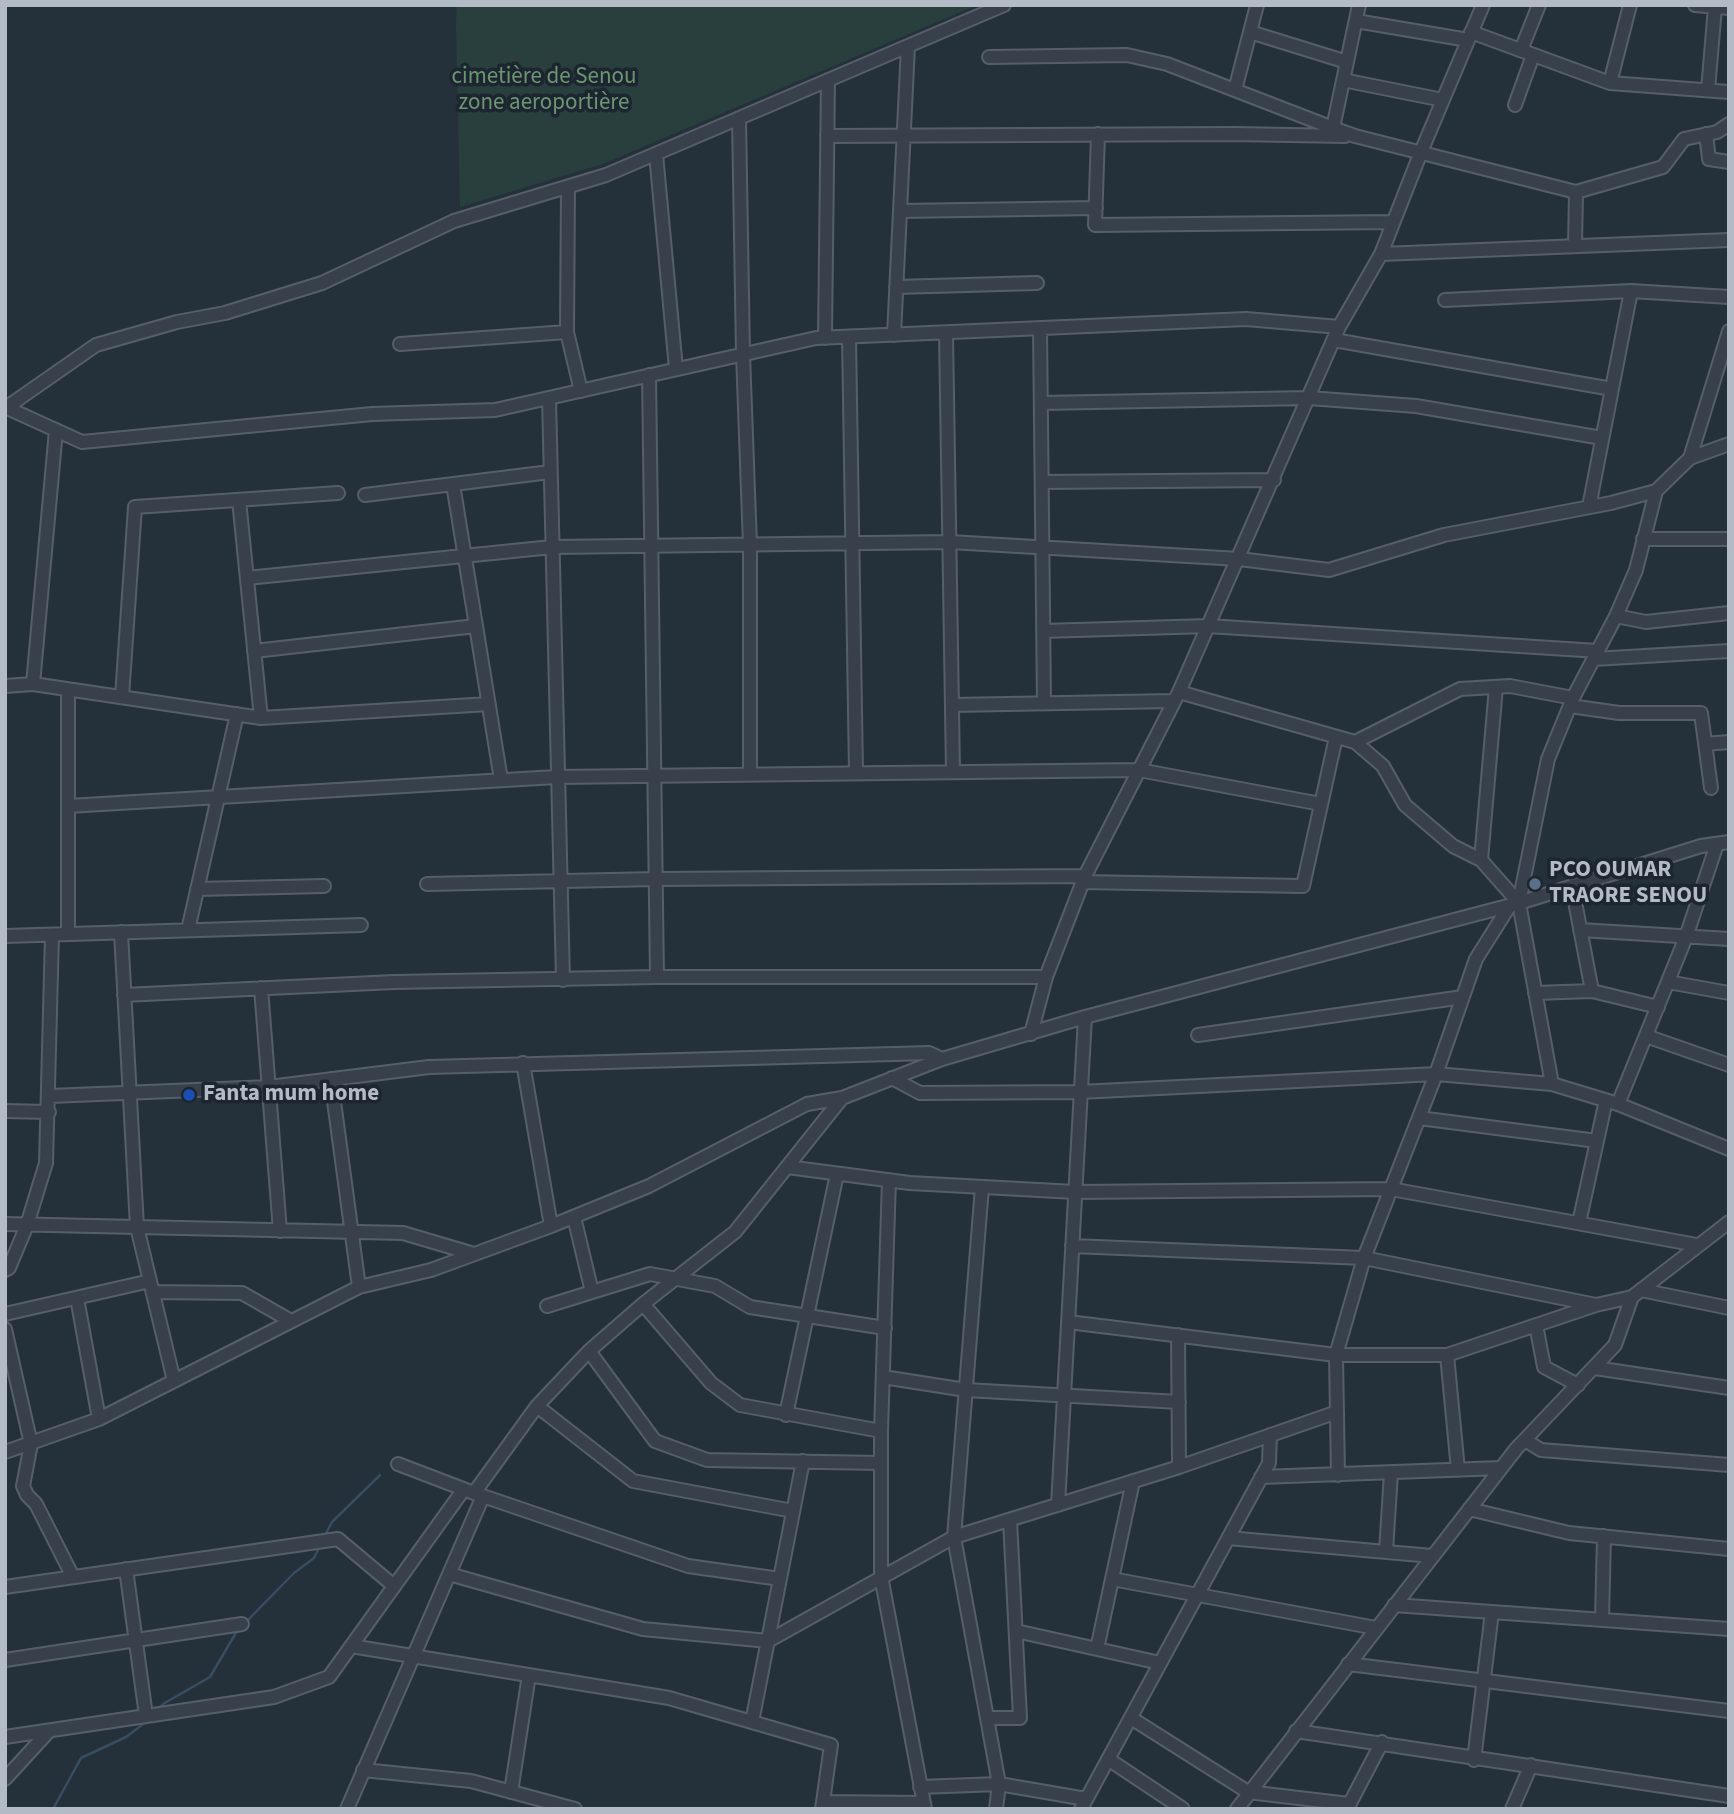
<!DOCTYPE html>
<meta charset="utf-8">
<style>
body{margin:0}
#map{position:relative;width:1734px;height:1814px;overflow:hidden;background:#24303a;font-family:"Source Sans 3",sans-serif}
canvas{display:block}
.frame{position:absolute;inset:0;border:7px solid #b3bcc6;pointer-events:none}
</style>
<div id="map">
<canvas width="1734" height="1814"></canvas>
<div class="frame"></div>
</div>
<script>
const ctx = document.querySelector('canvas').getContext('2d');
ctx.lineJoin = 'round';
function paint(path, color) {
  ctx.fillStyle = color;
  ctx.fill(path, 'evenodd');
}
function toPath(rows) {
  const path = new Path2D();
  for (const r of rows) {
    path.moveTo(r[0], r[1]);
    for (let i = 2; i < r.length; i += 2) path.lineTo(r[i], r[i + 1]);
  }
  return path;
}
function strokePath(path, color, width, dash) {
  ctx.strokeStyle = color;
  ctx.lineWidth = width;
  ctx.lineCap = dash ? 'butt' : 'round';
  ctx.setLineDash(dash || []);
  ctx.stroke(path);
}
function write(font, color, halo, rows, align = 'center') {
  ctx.font = font + ' "Source Sans 3",sans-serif';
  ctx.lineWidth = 7;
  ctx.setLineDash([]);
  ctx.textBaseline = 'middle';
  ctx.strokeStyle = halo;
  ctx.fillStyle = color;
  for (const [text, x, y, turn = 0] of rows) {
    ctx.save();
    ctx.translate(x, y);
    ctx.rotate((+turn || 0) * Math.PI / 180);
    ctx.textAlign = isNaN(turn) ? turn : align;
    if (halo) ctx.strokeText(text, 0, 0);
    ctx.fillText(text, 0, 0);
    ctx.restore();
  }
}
paint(toPath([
 [457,5,977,5,603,164,460,207,456,23]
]), '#293f3e');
strokePath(toPath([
 [324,1537,332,1522,380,1475],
 [247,1621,294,1573,314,1558,320,1546],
 [158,1710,163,1704,210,1677,237,1631],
 [53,1809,81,1758,126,1737,146,1722]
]), '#394d61', 2.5);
const street = toPath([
 [1359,5,1333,128,1355,136,1576,192,1663,167,1684,139,1717,132,1729,124],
 [1483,5,1421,152,1381,254,1339,327,1179,692,1355,742,1383,766,1405,805,1453,846,1481,860,1519,903],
 [1695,5,1729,8],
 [1356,21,1468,40],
 [1250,32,1347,62],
 [1471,32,1610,83,1729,92],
 [1521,50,1539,5],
 [989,57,1127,55,1167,64,1333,128],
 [1343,80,1443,100],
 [1610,83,1630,5],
 [1235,90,1257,5],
 [1708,90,1715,7],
 [1515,105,1533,55],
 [739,118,743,354,750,545,750,774],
 [1098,134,1095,225,1393,222],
 [1706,134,1709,159,1729,162],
 [827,136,1234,134,1345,136],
 [656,154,676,369],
 [568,187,567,332,581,391],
 [900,211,1096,208],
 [1575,246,1576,192],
 [1381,254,1729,240],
 [896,287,1037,283],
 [1445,300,1631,291,1729,297],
 [1040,328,1044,703],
 [946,333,953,771],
 [894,335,908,46],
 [849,337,856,772],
 [825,338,828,80],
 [1334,340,1612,389],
 [400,344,567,332],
 [649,375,657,977],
 [549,398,563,980],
 [1041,403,1309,398,1416,406,1602,438],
 [5,407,82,442,372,414,495,410,816,338,1246,319,1339,327],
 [7,407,96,345,177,322,225,313,322,283,454,221,606,175,1004,5],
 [1690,458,1729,331],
 [1042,482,1274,480],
 [453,484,501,780],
 [365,495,550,472],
 [239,500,261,718],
 [1589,507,1631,291],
 [1643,539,1729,539],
 [247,578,552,547,950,542,1239,559,1329,570,1444,535,1611,503,1656,491],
 [1616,616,1646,622,1729,613],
 [1043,631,1208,626,1598,651],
 [254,651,476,626],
 [1594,659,1729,651],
 [33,684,56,430],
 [5,686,33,684,261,718,489,704],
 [122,697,135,507,338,493],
 [952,705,1174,701],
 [1570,706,1619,713,1701,713,1711,788],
 [1355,742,1460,689,1510,686,1573,698],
 [1705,744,1729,742],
 [68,806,556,777,1139,770,1321,804],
 [1481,860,1496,687],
 [1082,882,1303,886,1336,737],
 [427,884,656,879,1085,876,1179,692],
 [1572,886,1592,991],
 [197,889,324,886],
 [188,930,237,714],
 [1580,930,1729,939],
 [121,932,137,1227,174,1381],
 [68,934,68,690],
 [5,936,361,925],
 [1668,982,1729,993],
 [261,988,280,1231],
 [1535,993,1592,991,1658,1007],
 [124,995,394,982,657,977,1046,977],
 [1031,1034,1046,977,1085,876],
 [1198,1035,1463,997],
 [1646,1036,1729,1065],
 [523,1063,551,1226],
 [892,1078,920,1093,1080,1092,1436,1074,1552,1084,1618,1104,1729,1149],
 [331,1079,359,1287],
 [1552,1084,1519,903,1548,759,1573,698,1616,616,1636,570,1656,491,1690,458,1729,444],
 [50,1096,269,1087,429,1067,929,1053,942,1059],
 [1618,1104,1686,937,1717,844],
 [5,1111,49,1112],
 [1419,1118,1597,1141],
 [787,1167,910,1183,1075,1192,1391,1189,1697,1245],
 [889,1180,881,1431,881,1576,925,1809],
 [982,1187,954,1537,999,1784,996,1809],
 [574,1217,592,1292],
 [1579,1223,1606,1100],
 [5,1224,403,1233,474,1254],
 [1072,1246,1364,1258,1596,1305],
 [5,1270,9,1268,27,1225,46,1163,52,935],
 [1641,1290,1729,1308],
 [153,1292,242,1293,291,1321],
 [77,1298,99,1419],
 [643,1304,711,1383,740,1405,881,1431],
 [547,1306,650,1274,715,1286,750,1307,885,1328],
 [5,1314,150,1281],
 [1068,1322,1336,1355,1447,1355,1596,1305,1632,1297,1729,1222],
 [1536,1325,1544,1367,1578,1385],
 [5,1329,31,1444,23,1486,27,1495,36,1504,73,1577],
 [1178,1335,1179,1467],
 [589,1351,655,1441,707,1460,881,1463],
 [1447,1355,1458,1470],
 [1595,1368,1729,1388],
 [883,1377,966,1390,1179,1402],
 [537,1406,633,1481,793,1511],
 [786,1415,837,1174],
 [1525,1440,1541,1450,1729,1465],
 [5,1452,99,1419,359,1287,431,1270,551,1226,649,1186,807,1104,842,1098,942,1059,1085,1017,1519,903,1701,846,1729,842],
 [398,1464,474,1493,688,1566,780,1579],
 [1338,1475,1336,1355,1364,1258,1436,1074,1476,959,1510,905],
 [1261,1477,1501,1468],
 [474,1493,537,1406,589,1351,643,1304,735,1232,842,1098],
 [1058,1505,1085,1017],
 [1469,1509,1569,1533,1729,1549],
 [1228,1538,1432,1556],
 [1386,1551,1391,1473],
 [126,1569,146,1716],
 [449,1574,643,1629,768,1641,954,1537,1179,1467,1337,1412],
 [1112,1579,1376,1628],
 [5,1587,338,1539,394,1586],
 [1394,1605,1729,1629],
 [1602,1620,1604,1536],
 [1016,1631,1160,1663],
 [351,1646,669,1698,831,1745,822,1809],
 [1097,1649,1133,1481],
 [5,1660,242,1624],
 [1348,1664,1729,1711],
 [987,1718,1020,1718,1010,1520],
 [1131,1718,1248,1792,1349,1804],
 [752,1722,803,1461],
 [1296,1731,1729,1796],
 [5,1737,274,1697,329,1677,464,1489],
 [1108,1759,1183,1809],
 [1474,1760,1492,1612],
 [363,1770,471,1781,575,1809],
 [5,1779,49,1731],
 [920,1787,999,1784,1086,1799],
 [511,1792,529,1675],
 [823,1802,924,1803],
 [347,1809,483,1496],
 [1081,1809,1269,1463,1270,1435],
 [1237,1809,1516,1449,1615,1345,1632,1297],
 [1347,1809,1382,1742],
 [1512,1809,1531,1765]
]);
strokePath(street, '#565f69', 16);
strokePath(street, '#38414b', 12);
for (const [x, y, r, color] of [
 [1535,884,7,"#5c6f8a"],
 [189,1095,7,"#1a4fb4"]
]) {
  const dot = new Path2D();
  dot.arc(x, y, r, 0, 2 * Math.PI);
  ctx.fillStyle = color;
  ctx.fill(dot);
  strokePath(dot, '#1d2630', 2.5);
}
write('23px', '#6b9671', '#1d2630', [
 ["cimetière de Senou",544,78],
 ["zone aeroportière",544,104]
]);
write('bold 23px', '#b3bcc6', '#1d2630', [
 ["PCO OUMAR",1549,871],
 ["TRAORE SENOU",1549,897],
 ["Fanta mum home",203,1095]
], 'left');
</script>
